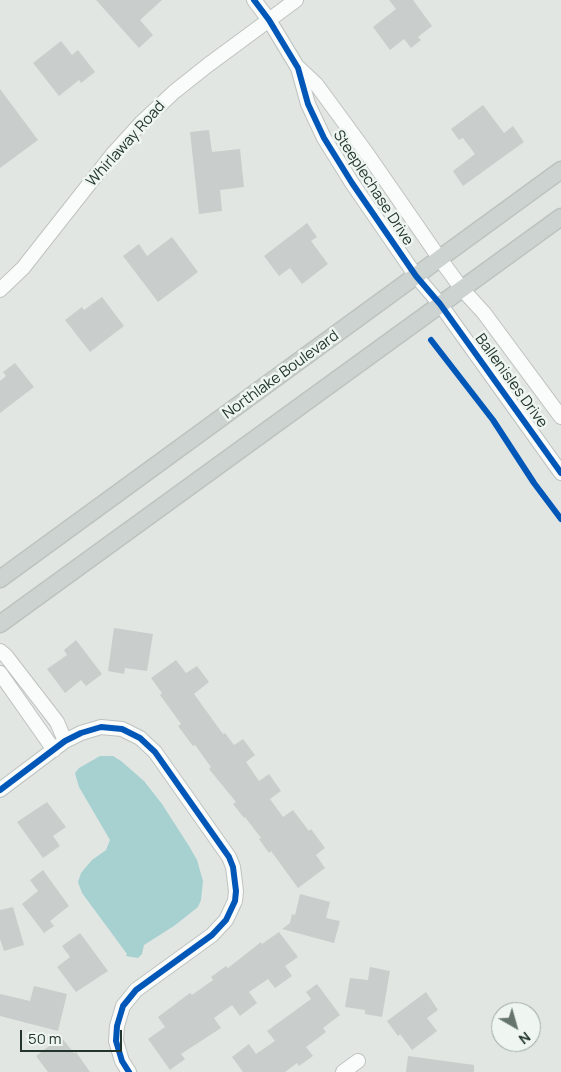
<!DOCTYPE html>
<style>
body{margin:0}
#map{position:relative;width:561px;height:1072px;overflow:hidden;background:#e1e6e3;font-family:Manrope,sans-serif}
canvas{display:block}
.north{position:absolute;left:491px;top:1002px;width:50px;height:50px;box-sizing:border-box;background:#eff5f1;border:1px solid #9da9a3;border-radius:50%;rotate:142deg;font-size:14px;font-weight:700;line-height:20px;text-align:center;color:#22362e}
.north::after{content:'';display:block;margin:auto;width:18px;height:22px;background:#65746d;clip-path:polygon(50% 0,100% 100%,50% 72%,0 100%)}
.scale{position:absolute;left:20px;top:1030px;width:102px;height:22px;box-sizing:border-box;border:2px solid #22362e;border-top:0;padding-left:6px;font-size:15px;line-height:18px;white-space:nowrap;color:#22362e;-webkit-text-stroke:4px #eff5f1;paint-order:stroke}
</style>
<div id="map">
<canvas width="561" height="1072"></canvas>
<div class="north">N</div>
<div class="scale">50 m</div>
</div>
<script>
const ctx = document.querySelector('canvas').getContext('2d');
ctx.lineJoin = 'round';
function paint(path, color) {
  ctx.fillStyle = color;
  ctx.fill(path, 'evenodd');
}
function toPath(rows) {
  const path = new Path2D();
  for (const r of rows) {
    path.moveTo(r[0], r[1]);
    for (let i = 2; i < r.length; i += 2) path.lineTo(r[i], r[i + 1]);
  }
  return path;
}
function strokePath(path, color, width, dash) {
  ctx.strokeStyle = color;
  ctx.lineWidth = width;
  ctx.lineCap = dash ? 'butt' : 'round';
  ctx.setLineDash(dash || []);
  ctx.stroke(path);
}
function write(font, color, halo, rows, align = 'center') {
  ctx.font = font + ' Manrope,sans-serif';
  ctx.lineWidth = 5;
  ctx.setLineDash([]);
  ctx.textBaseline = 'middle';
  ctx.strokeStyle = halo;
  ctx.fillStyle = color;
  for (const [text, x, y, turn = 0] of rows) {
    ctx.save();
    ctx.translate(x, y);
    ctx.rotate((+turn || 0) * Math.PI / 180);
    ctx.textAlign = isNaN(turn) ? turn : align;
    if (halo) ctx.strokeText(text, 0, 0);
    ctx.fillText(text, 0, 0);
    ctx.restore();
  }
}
paint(toPath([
 [100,756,113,756,121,761,144,781,162,804,189,846,197,860,203,881,201,900,198,907,174,926,144,945,142,954,138,958,126,956,127,954,82,893,78,882,81,873,92,860,106,850,110,840,79,787,76,777,75,773,79,768]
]), '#a6d1d0');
paint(toPath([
 [96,0,162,0,140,20,153,35,139,48],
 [389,0,413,0,432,26,418,37,421,40,411,48,404,39,390,50,373,27,396,9],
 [61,41,72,55,78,50,95,72,81,83,79,80,59,96,33,63],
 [0,89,38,140,0,168],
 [483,105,504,133,513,126,524,142,463,186,453,171,475,154,463,138,459,140,451,129],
 [209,130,212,152,240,149,244,187,220,190,222,211,199,214,190,132],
 [307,223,317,237,311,241,328,264,302,284,290,268,279,276,264,256],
 [172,237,198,272,158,302,123,256,139,244,147,256],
 [102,297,124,326,90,352,65,320,82,307,84,310],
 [15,363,34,387,0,413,0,381,6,376,3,372],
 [114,628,153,634,147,671,125,668,124,674,108,671],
 [76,640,102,674,86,686,81,680,65,693,47,669,67,655,64,650],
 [176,660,186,673,197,666,209,682,194,694,223,734,225,733,234,745,243,739,255,755,246,762,259,781,269,774,281,791,270,799,283,817,293,810,309,831,311,829,325,848,316,855,325,868,298,888,271,851,269,853,259,839,261,838,245,817,244,818,233,804,236,802,209,769,211,767,195,745,193,746,178,726,181,724,160,695,162,693,151,678],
 [47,802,66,827,53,836,60,846,43,858,17,822],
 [43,870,69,906,50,921,54,926,44,933,22,904,38,891,30,880],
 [300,894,330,902,326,918,340,921,334,943,282,929,290,923,292,914,295,915],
 [13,907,24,945,4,951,0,939,0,910],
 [279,932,298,957,285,966,292,976,275,988,268,979,249,992,257,1003,240,1016,232,1005,214,1018,221,1028,181,1054,185,1059,170,1070,148,1039,165,1027,158,1017,190,993,192,995,213,980,211,977,226,966,228,968,261,942,262,944],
 [80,933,108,971,76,992,57,967,70,957,62,946],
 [370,967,390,971,382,1017,365,1014,365,1010,345,1007,350,978,368,980],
 [317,984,340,1015,323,1028,326,1032,306,1047,313,1056,299,1066,297,1063,285,1072,243,1072,232,1057,249,1044,256,1054,275,1041,267,1031,311,999,306,992],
 [34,986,67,994,58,1031,0,1016,0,994,30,1001],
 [426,992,438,1010,427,1018,437,1031,412,1050,400,1034,398,1036,387,1021],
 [61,1037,74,1053,76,1052,90,1072,48,1072,36,1056],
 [408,1056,474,1065,474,1072,406,1072]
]), '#c9cdcb');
const minor = toPath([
 [254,0,269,20,298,68,308,104,324,138,352,183,416,276,440,304,561,473],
 [299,68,316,84,368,155,440,259,462,289,484,313,561,417],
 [0,290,23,268,112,155,142,122,174,92,208,65,296,0],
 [0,651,6,656,57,722,65,741],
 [0,673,54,750],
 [0,790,65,741,81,733,101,727,122,729,140,738,155,752,229,857,233,867,236,891,235,901,226,920,212,935,136,990,123,1006,117,1026,116,1041,122,1061,129,1072],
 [343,1072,358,1061]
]);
const major = toPath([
 [0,579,561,170],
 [0,624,561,217]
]);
strokePath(minor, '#bec3c0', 16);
strokePath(major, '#bcc3bf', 19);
strokePath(minor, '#fafbfb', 14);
strokePath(major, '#cdd3d0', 16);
strokePath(toPath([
 [254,0,269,20,298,68,308,104,324,138,352,183,416,276,440,304,561,473],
 [431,340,493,420,534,483,561,519],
 [0,790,65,741,81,733,101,727,122,729,140,738,155,752,229,857,233,867,236,891,235,901,226,920,212,935,136,990,123,1006,117,1026,116,1041,122,1061,129,1072]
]), '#0057b8', 6);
write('15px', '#22362e', '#eff5f1', [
 ["Whirlaway Road",126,144,-48],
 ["Steeplechase Drive",373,188,57],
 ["Northlake Boulevard",281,375,-36],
 ["Ballenisles Drive",511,381,54]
]);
</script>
